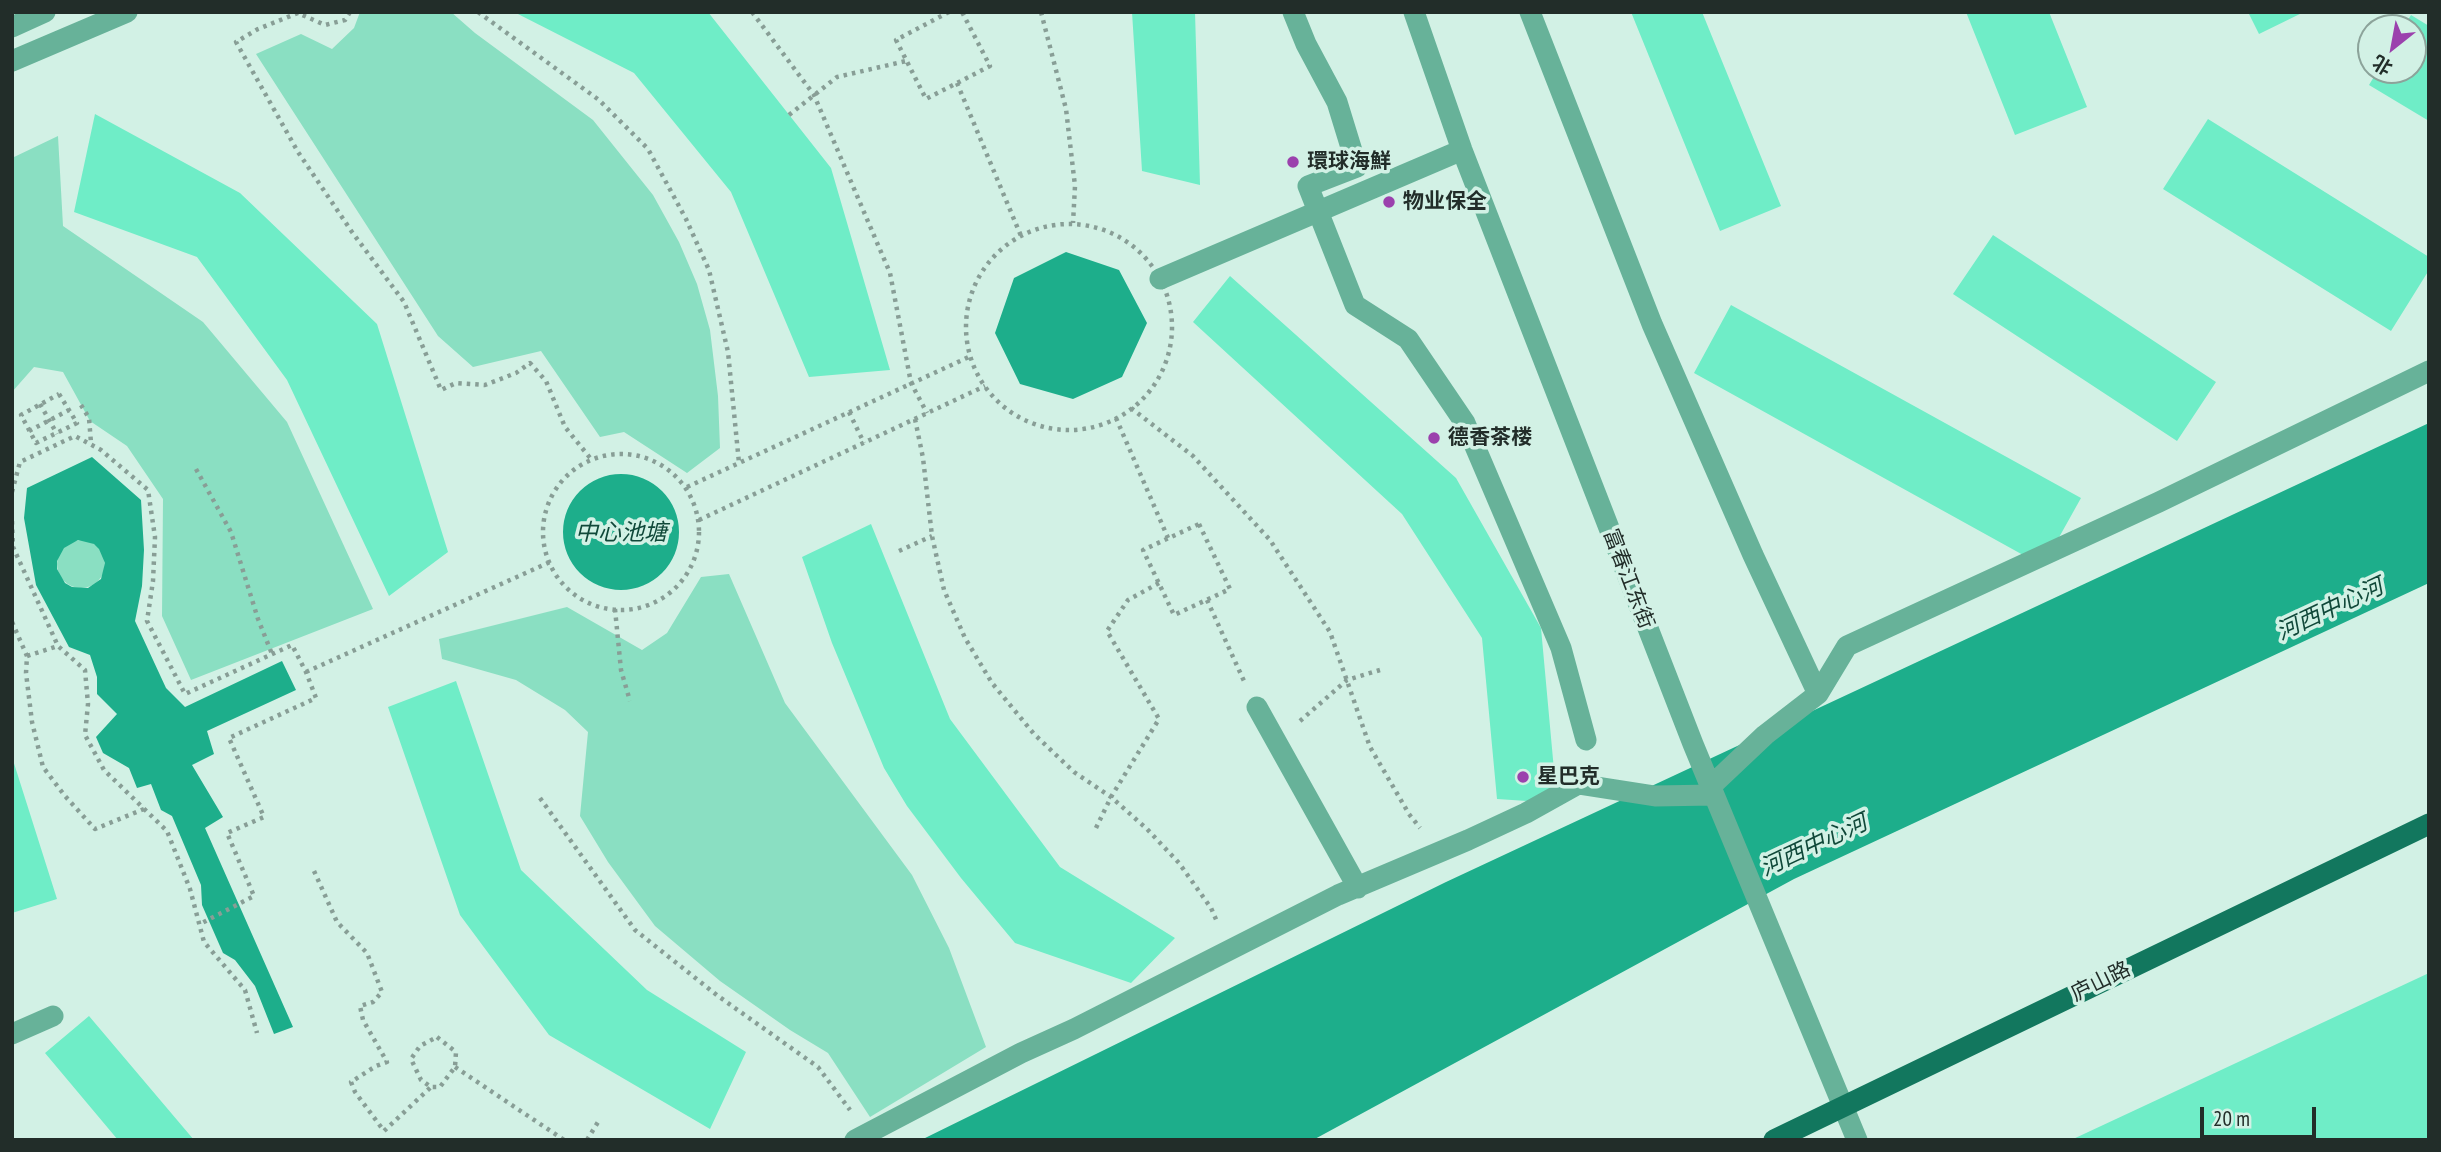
<!DOCTYPE html>
<meta charset="utf-8">
<style>
body{margin:0}
#map{position:relative;width:2441px;height:1152px;overflow:hidden;background:#d2f1e5;font-family:"PT Sans Narrow","Noto Sans SC",sans-serif}
canvas{display:block}
.frame{position:absolute;inset:0;border:14px solid #222d29;pointer-events:none}
.north{position:absolute;left:2357px;top:14px;width:70px;height:70px;box-sizing:border-box;background:#d2f1e5;border:2px solid #8ca39a;border-radius:50%;rotate:211deg;font-size:19px;font-weight:700;line-height:28px;text-align:center;color:#222d29}
.north::after{content:'';display:block;margin:auto;width:24px;height:32px;background:#9b41ad;clip-path:polygon(50% 0,100% 100%,50% 72%,0 100%)}
.scale{position:absolute;left:2200px;top:1107px;width:116px;height:32px;box-sizing:border-box;border:4px solid #222d29;border-top:0;padding-left:9px;font-size:21px;line-height:24px;white-space:nowrap;color:#222d29;-webkit-text-stroke:5px #d2f1e5;paint-order:stroke}
</style>
<div id="map">
<canvas width="2441" height="1152"></canvas>
<div class="frame"></div>
<div class="north">北</div>
<div class="scale">20 m</div>
</div>
<script>
const ctx = document.querySelector('canvas').getContext('2d');
ctx.lineJoin = 'round';
function paint(path, color) {
  ctx.fillStyle = color;
  ctx.fill(path, 'evenodd');
}
function toPath(rows) {
  const path = new Path2D();
  for (const r of rows) {
    if (r.length === 3) {
      path.moveTo(r[0] + r[2], r[1]);
      path.arc(r[0], r[1], r[2], 0, 2 * Math.PI);
      continue;
    }
    path.moveTo(r[0], r[1]);
    for (let i = 2; i < r.length; i += 2) path.lineTo(r[i], r[i + 1]);
  }
  return path;
}
function strokePath(path, color, width, dash) {
  ctx.strokeStyle = color;
  ctx.lineWidth = width;
  ctx.lineCap = dash ? 'butt' : 'round';
  ctx.setLineDash(dash || []);
  ctx.stroke(path);
}
function write(font, color, halo, rows, align = 'center') {
  ctx.font = font + ' "PT Sans Narrow","Noto Sans SC",sans-serif';
  ctx.lineWidth = 7;
  ctx.setLineDash([]);
  ctx.textBaseline = 'middle';
  ctx.strokeStyle = halo;
  ctx.fillStyle = color;
  for (const [text, x, y, turn = 0] of rows) {
    ctx.save();
    ctx.translate(x, y);
    ctx.rotate((+turn || 0) * Math.PI / 180);
    ctx.textAlign = isNaN(turn) ? turn : align;
    if (halo) ctx.strokeText(text, 0, 0);
    ctx.fillText(text, 0, 0);
    ctx.restore();
  }
}
paint(toPath([
 [360,12,451,12,475,33,593,120,653,195,679,242,697,284,710,330,718,396,720,448,687,473,624,432,600,437,541,351,473,367,438,336,256,54,301,34,332,49,354,28],
 [58,136,63,226,203,322,287,422,373,609,191,680,162,616,163,499,127,446,90,421,63,372,34,367,12,392,12,158],
 [81,564,24],
 [729,574,785,703,912,875,949,948,986,1047,870,1117,828,1053,790,1030,720,981,655,926,608,862,580,816,588,732,565,710,516,680,442,659,439,639,567,607,642,650,667,633,701,577]
]), '#8adfc2');
paint(toPath([
 [1066,252,1119,270,1147,323,1122,377,1073,399,1020,384,995,333,1014,278],
 [2429,423,2429,583,1794,879,1313,1140,921,1140,1446,882],
 [92,457,141,500,144,550,142,586,135,621,166,688,185,707,282,661,296,690,207,731,214,754,192,765,223,817,205,828,293,1027,274,1034,255,986,235,960,223,953,202,905,201,885,172,816,161,810,151,784,137,788,129,768,103,753,96,737,117,714,97,694,97,677,90,655,69,647,36,585,24,518,27,488],
 [78,540,94,544,99,549,105,563,101,579,88,588,72,587,65,583,57,569,57,561,64,548],
 [621,532,58]
]), '#1dae8b');
paint(toPath([
 [514,12,708,12,831,168,890,370,809,377,731,192,634,73],
 [1132,12,1195,12,1200,185,1142,171],
 [1631,12,1702,12,1781,206,1720,231],
 [1966,12,2049,12,2087,107,2015,135],
 [2248,12,2304,12,2259,34],
 [2411,15,2429,26,2429,121,2369,85,2378,70,2413,70,2413,28,2403,28],
 [95,114,240,193,377,324,448,552,389,596,287,380,197,257,74,212],
 [2208,119,2429,257,2429,270,2391,331,2163,189],
 [1993,235,2216,382,2177,441,1953,294],
 [1230,276,1456,478,1541,628,1557,803,1497,799,1482,638,1402,514,1193,322],
 [1731,305,2081,498,2043,566,1694,373],
 [871,524,950,719,1060,867,1175,938,1131,983,1015,943,961,878,907,806,884,768,832,643,802,557],
 [456,681,521,870,647,990,746,1052,710,1129,549,1035,460,915,388,707],
 [12,757,57,899,12,913],
 [2429,973,2429,1140,2071,1140],
 [89,1016,194,1140,118,1140,45,1053]
]), '#6fedc7');
strokePath(toPath([
 [350,12,345,20,325,25,298,13,258,29,236,42,298,152,352,232,404,302,441,390,456,383,485,385,516,373,530,363,546,381,565,427,591,459],
 [478,12,599,100,648,149,686,219,709,270,728,352,739,463],
 [752,12,814,95,890,273,911,383,927,413],
 [949,12,896,40,926,99,990,66,962,12],
 [1041,12,1066,109,1075,186,1073,223],
 [957,83,1021,236],
 [789,115,837,77,906,61],
 [1069,327,103],
 [59,394,77,423,36,443,21,415,59,394],
 [40,404,57,434],
 [81,405,89,418,91,443],
 [1131,408,1193,456,1270,540,1330,632,1370,747,1409,814,1420,828],
 [849,412,864,443],
 [1116,418,1168,538],
 [915,419,923,458,932,536,944,590,965,638,992,683,1034,734,1074,772,1111,797,1147,829,1179,863,1211,908,1218,924],
 [29,431,69,410],
 [621,532,78],
 [196,469,231,532,258,619,272,654],
 [687,487,971,356],
 [12,492,20,462,75,436,101,450,148,490,155,537,153,581,147,621,185,694,292,645,306,672,316,698,229,738,264,817,227,833,254,896,200,924],
 [699,520,985,386],
 [12,521,13,547,58,646,85,670,88,704,85,735,104,770,167,831,190,889,204,942,245,990,257,1033],
 [1199,524,1230,589,1174,615,1143,550,1199,524],
 [899,551,932,536],
 [1207,600,1244,681],
 [615,609,621,670,630,701],
 [12,622,27,656,26,673,32,722,43,767,65,796,95,829,144,809],
 [27,656,58,646],
 [306,672,550,562],
 [1300,721,1347,680,1380,670],
 [540,798,635,930,718,996,818,1067,850,1110],
 [1096,828,1111,797,1159,719,1107,631,1128,600,1159,583],
 [314,871,337,922,367,953,382,992,373,1002,360,1006,363,1020,387,1062,376,1066,351,1082,355,1092,384,1131,431,1087],
 [437,1037,456,1052,455,1067,440,1087,431,1087,421,1080,411,1059,420,1046,437,1037],
 [455,1067,564,1140],
 [587,1140,598,1122]
]), '#889e96', 4.5, [3.5, 5]);
strokePath(toPath([
 [1293,12,1306,44,1337,102,1357,167,1308,186,1355,305,1408,339,1465,423,1561,648,1586,740],
 [1414,12,1462,150,1693,744,1857,1140],
 [1530,12,1652,324,1753,555,1818,694],
 [12,27,45,12],
 [12,61,127,12],
 [1160,279,1462,150],
 [1257,707,1358,888],
 [1710,787,1765,735,1818,694,1847,646,2159,502,2429,371],
 [12,1034,53,1016],
 [855,1140,1021,1053,1074,1029,1338,895,1468,840,1526,813,1578,784,1655,796,1713,795]
]), '#67b299', 21);
strokePath(toPath([
 [1774,1140,2429,824]
]), '#12775e', 21);
for (const [x, y, r, color] of [
 [1293,162,7,"#9b41ad"],
 [1389,202,7,"#9b41ad"],
 [1434,438,7,"#9b41ad"],
 [1523,777,7,"#9b41ad"]
]) {
  const dot = new Path2D();
  dot.arc(x, y, r, 0, 2 * Math.PI);
  ctx.fillStyle = color;
  ctx.fill(dot);
  strokePath(dot, '#d2f1e5', 2.5);
}
write('bold 21px', '#222d29', '#d2f1e5', [
 ["環球海鮮",1307,162],
 ["物业保全",1403,202],
 ["德香茶楼",1448,438],
 ["星巴克",1537,777]
], 'left');
write('21px', '#222d29', '#d2f1e5', [
 ["富春江东街",1628,579,69],
 ["庐山路",2101,982,-26]
]);
write('italic 23px', '#104839', '#d2f1e5', [
 ["中心池塘",621,533],
 ["河西中心河",2330,610,-25],
 ["河西中心河",1814,846,-25]
]);
</script>
